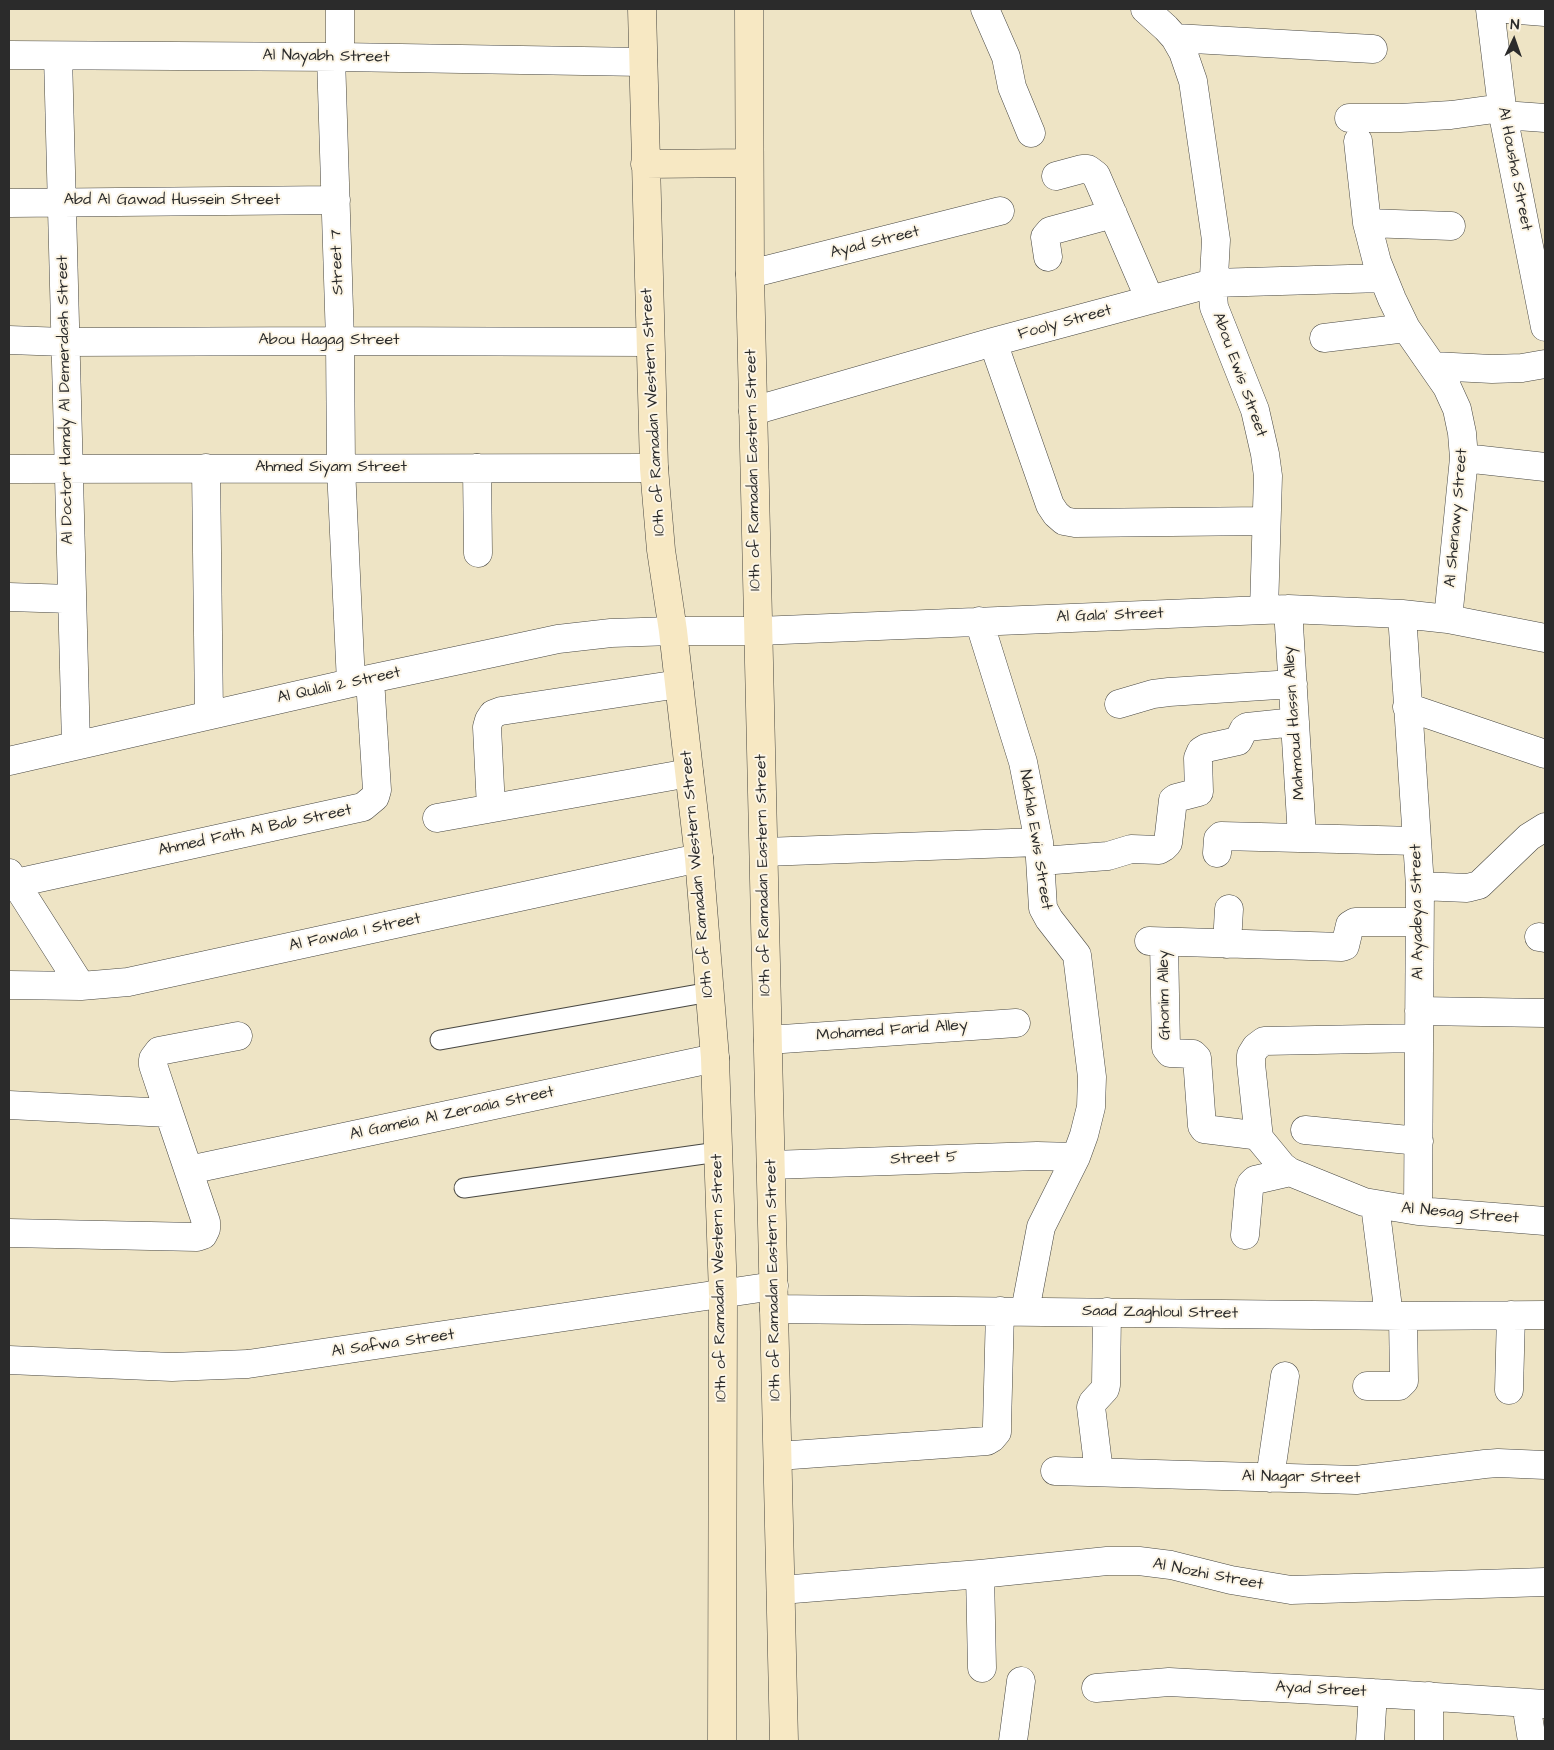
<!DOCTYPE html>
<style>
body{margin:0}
#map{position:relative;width:1554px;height:1750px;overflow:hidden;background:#eee4c5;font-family:"Architects Daughter",sans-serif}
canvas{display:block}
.frame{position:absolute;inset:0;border:10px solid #2b2b2b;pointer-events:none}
.north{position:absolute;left:1489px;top:15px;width:50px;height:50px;-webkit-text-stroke:4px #fcf5e5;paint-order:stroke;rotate:3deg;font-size:14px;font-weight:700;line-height:20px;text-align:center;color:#2b2b2b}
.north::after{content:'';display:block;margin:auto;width:18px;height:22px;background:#2b2b2b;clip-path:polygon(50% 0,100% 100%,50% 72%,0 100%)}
</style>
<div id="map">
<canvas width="1554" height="1750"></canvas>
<div class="frame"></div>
<div class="north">N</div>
</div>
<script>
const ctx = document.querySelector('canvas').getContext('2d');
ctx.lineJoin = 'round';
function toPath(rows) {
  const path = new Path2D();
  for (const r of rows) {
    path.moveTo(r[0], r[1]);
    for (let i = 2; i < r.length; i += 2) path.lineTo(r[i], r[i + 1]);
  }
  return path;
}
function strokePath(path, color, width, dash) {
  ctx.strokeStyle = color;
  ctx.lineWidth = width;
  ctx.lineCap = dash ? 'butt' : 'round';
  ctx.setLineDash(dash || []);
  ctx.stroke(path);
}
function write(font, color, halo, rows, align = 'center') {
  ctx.font = font + ' "Architects Daughter",sans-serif';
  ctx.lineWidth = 4;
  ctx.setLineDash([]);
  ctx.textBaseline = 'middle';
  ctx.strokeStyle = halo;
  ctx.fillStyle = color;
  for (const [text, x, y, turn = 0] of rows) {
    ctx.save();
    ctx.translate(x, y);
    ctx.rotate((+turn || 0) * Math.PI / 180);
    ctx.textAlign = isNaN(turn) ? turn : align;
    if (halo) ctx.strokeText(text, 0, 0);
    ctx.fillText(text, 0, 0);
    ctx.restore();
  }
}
const lane = toPath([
 [440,1040,710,992],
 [464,1188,718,1152]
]);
const street = toPath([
 [340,9,340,57],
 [985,9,1006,57,1012,87,1031,133],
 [1145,9,1166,28,1175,38,1183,52,1193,81,1216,240,1213,295,1214,307,1255,410,1265,454,1268,476,1264,610],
 [1490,9,1503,115,1545,327],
 [1507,9,1545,12],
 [1175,38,1373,49],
 [9,55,340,57,643,62],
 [58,56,76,745],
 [331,57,340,341,341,468,351,683],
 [1503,115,1545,118],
 [1349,118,1400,118,1451,115,1502,108],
 [1358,141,1367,223,1377,262,1392,299,1406,328,1447,387,1457,409,1462,433,1464,458,1448,619],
 [1056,176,1082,169,1088,169,1096,175,1150,300],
 [9,203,336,200],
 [1367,223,1451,226],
 [1048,257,1045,237,1050,231,1113,214],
 [750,274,1000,211],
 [1324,338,1406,328],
 [9,340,65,342,340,341,649,342],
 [993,342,1050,505,1056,514,1064,521,1075,523,1266,521],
 [1433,366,1492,369,1522,368,1545,364],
 [753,411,993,342,1213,283,1383,278],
 [1464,458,1545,467],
 [206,468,209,715],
 [477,468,478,553],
 [9,469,654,468],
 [9,597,71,599],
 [1288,609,1302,837],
 [1402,614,1420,886,1418,1211],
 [979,621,1023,762,1039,842,1043,908,1049,919,1077,955,1092,1077,1091,1107,1084,1135,1076,1157,1041,1227,1025,1311],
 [1119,704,1153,694,1169,692,1293,684],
 [1407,707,1545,754],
 [9,761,351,683,507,650,558,639,611,633,673,631,758,631,1288,609,1402,614,1448,619,1545,638],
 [491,808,487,727,489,720,493,714,501,711,679,684],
 [437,818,689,773],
 [764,852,1039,842],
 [1217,853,1218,839,1221,836,1416,841],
 [1041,861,1108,856,1131,849,1159,850,1164,847,1168,843,1173,800,1176,798,1199,792,1198,758,1201,751,1206,748,1238,741,1244,729,1247,727,1295,722],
 [9,873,81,986],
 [16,883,363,807,375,797,377,790,370,679],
 [1420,886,1467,888,1479,885,1529,837,1545,827],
 [1539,937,1545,938],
 [1149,941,1342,947,1345,946,1350,925,1355,922,1419,922],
 [1164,942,1166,1048,1170,1053,1193,1054,1197,1058,1202,1126,1204,1129,1253,1135,1259,1138,1282,1166,1290,1172,1364,1202,1418,1211,1545,1221],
 [1227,944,1229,909],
 [9,985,81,986,128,982,699,858],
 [1419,1011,1545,1013],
 [768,1040,1016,1023],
 [9,1105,169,1113],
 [1305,1130,1419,1141],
 [1259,1138,1251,1064,1251,1055,1256,1047,1264,1041,1419,1038],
 [771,1165,1037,1156,1076,1157],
 [189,1170,715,1058],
 [1375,1205,1389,1316],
 [9,1233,197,1237,203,1235,206,1229,206,1222,169,1113,153,1065,153,1059,159,1051,238,1036],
 [1245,1235,1249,1190,1251,1184,1255,1180,1290,1172],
 [774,1309,1403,1316,1545,1315],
 [9,1360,172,1367,248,1364,774,1286],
 [1367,1386,1399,1386,1404,1381,1403,1316],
 [1509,1390,1511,1315],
 [778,1456,987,1441,992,1438,997,1432,997,1425,1000,1311],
 [1055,1471,1356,1480,1485,1464,1498,1463,1545,1465],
 [1099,1472,1091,1407,1093,1402,1105,1389,1106,1385,1107,1312],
 [1270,1478,1285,1376],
 [980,1574,982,1668],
 [781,1590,980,1574,1107,1561,1139,1561,1171,1565,1231,1580,1291,1590,1545,1582],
 [1096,1688,1169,1682,1373,1693,1545,1704],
 [1429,1696,1429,1741],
 [1526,1703,1532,1741],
 [1013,1741,1021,1681],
 [1370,1741,1373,1693]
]);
const secondary = toPath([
 [642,9,654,468,661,550,673,631,699,858,715,1058,723,1295,722,1741],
 [749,9,750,274,784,1741],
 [645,164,749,163]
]);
strokePath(lane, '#484742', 21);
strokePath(street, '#484742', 29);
strokePath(secondary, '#484742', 29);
strokePath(lane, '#fff', 19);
strokePath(street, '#fff', 28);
strokePath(secondary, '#f7e8c3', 28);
write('16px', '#2b2b2b', '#fcf5e5', [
 ["Al Nayabh Street",326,57,1],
 ["Al Housha Street",1514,169,79],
 ["Abd Al Gawad Hussein Street",172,201],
 ["Ayad Street",875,243,-14],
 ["Street 7",338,262,-92],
 ["Fooly Street",1065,323,-15],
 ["Abou Hagag Street",329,341],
 ["Abou Ewis Street",1239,375,70],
 ["Al Doctor Hamdy Al Demerdash Street",66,400,-91],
 ["10th of Ramadan Western Street",654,412,-93],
 ["Ahmed Siyam Street",331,468],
 ["10th of Ramadan Eastern Street",754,470,-91],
 ["Al Shenawy Street",1457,518,-85],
 ["Al Gala' Street",1110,616,-2],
 ["Al Qulali 2 Street",339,686,-12],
 ["Mahmoud Hassn Alley",1295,723,-94],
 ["Ahmed Fath Al Bab Street",255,831,-12],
 ["Nakhla Ewis Street",1035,840,81],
 ["10th of Ramadan Western Street",698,874,-95],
 ["10th of Ramadan Eastern Street",764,875,-91],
 ["Al Ayadeya Street",1418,912,-91],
 ["Al Fawala 1 Street",355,933,-12],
 ["Ghonim Alley",1165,995,-91],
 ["Mohamed Farid Alley",892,1031,-4],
 ["Al Gameia Al Zeraaia Street",452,1114,-12],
 ["Street 5",924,1159,-2],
 ["Al Nesag Street",1460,1214,5],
 ["10th of Ramadan Western Street",720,1278,-91],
 ["10th of Ramadan Eastern Street",774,1280,-91],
 ["Saad Zaghloul Street",1160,1313,1],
 ["Al Safwa Street",393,1344,-8],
 ["Al Nagar Street",1301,1478,1],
 ["Al Nozhi Street",1208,1575,11],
 ["Ayad Street",1321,1690,3]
]);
</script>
